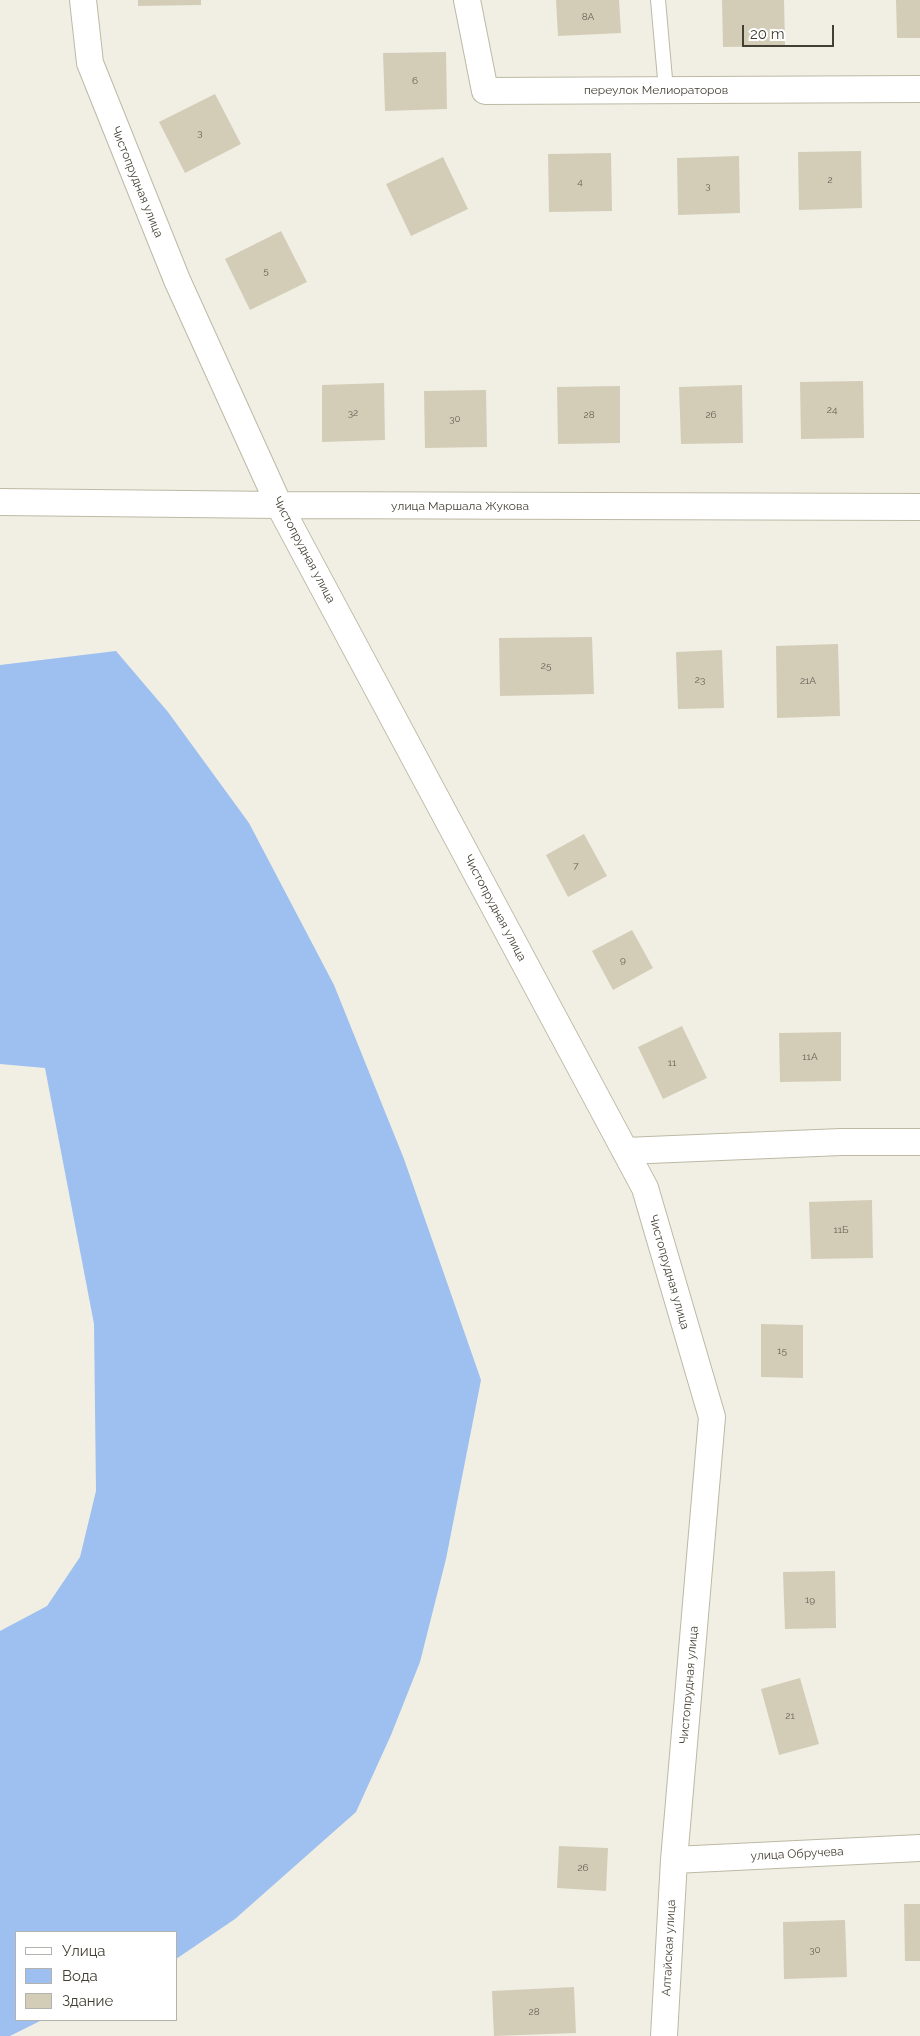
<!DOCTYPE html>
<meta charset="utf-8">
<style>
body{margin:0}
#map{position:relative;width:920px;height:2036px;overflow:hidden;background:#f1efe3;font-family:Raleway,sans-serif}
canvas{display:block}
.legend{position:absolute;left:15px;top:1931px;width:162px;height:90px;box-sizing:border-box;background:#fff;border:1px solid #b4b2ad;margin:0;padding:6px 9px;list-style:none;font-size:15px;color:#433f33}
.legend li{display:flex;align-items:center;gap:10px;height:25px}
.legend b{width:25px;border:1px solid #b4b2ad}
.scale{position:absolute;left:742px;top:25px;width:92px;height:22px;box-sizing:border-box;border:2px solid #433f33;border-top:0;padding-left:6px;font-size:15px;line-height:18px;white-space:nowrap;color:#433f33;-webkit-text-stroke:4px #fff;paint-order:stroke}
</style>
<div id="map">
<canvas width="920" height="2036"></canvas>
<ul class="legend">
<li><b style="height:6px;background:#fff"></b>Улица</li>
<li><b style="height:14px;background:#9dc0f0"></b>Вода</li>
<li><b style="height:14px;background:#d3cdb8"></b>Здание</li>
</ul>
<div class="scale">20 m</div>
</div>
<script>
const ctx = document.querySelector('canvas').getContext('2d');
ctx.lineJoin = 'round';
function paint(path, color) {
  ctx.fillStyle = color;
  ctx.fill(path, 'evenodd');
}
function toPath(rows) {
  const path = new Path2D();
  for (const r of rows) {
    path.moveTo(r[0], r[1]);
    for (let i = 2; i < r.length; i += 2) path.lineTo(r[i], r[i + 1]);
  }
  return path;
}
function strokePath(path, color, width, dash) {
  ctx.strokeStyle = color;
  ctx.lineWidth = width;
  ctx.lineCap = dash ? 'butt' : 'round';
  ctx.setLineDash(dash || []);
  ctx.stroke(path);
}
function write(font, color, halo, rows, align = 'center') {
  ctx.font = font + ' Raleway,sans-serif';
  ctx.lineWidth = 5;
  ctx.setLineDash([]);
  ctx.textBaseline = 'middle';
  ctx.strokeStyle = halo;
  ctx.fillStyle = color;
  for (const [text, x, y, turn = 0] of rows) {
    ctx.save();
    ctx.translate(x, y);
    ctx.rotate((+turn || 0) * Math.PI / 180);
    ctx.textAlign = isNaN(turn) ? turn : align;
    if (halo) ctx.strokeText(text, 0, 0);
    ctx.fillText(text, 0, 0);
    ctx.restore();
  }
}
paint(toPath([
 [116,651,168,712,249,823,334,985,404,1159,481,1380,446,1559,420,1662,391,1735,356,1812,235,1919,176,1959,176,1932,16,1932,16,2020,42,2020,10,2036,0,2036,0,1631,47,1606,80,1557,96,1491,94,1324,45,1068,0,1064,0,665]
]), '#9dc0f0');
paint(toPath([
 [138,0,201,0,201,5,138,6],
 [556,0,619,0,621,33,558,36],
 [722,0,784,0,785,46,723,47],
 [896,0,920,0,920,38,897,38],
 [446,52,447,109,385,111,383,53],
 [215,94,241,144,185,173,159,122],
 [861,151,862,208,799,210,798,152],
 [611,153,612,211,549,212,548,154],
 [739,156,740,213,678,215,677,158],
 [443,157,468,209,411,236,386,184],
 [281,231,307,282,250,310,225,259],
 [863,381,864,438,801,439,800,382],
 [384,383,385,440,322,442,322,385],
 [742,385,743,443,681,444,679,387],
 [620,386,620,443,558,444,557,387],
 [486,390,487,447,425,448,424,391],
 [592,637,594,694,500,696,499,638],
 [838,644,840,716,777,718,776,646],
 [722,650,724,708,678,709,676,652],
 [584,834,607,876,568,897,546,855],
 [632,930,653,968,613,990,592,951],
 [682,1026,707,1078,663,1099,638,1047],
 [841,1032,841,1081,780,1082,779,1033],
 [872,1200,873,1258,811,1259,809,1202],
 [761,1324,803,1325,803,1378,761,1377],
 [835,1571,836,1628,785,1629,783,1572],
 [800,1678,819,1744,779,1755,761,1689],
 [559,1846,608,1848,606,1891,557,1888],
 [904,1904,920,1904,920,1961,905,1961],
 [845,1920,847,1977,784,1979,783,1922],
 [574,1987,576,2033,494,2036,492,1991]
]), '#d3cdb8');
const service = toPath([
 [658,0,666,90]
]);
const minor = toPath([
 [83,0,90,63,177,280,279,505,645,1188,712,1417,674,1860,664,2036],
 [467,0,485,91,920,89],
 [0,502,279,505,920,507],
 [625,1151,841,1142,920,1142],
 [674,1860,920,1848]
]);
strokePath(service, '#bdb9a5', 16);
strokePath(minor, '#bdb9a5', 28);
strokePath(service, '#fff', 14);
strokePath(minor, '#fff', 26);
write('10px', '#676254', null, [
 ["8А",588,17],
 ["6",415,81],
 ["3",200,133],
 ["2",830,180],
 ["4",580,182],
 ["3",708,186],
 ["5",266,271],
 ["24",832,410],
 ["32",353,413],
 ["28",589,415],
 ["26",711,415],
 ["30",455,419],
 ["25",546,666],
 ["23",700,680],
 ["21А",808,681],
 ["7",576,866],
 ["9",623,960],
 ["11А",810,1057],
 ["11",672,1063],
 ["11Б",841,1230],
 ["15",782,1351],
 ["19",810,1600],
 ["21",790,1716],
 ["26",583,1868],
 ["30",815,1950],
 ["28",534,2012]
]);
write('12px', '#433f33', '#fff', [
 ["переулок Мелиораторов",656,90],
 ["Чистопрудная улица",137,182,68],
 ["улица Маршала Жукова",460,506],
 ["Чистопрудная улица",304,550,62],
 ["Чистопрудная улица",495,908,62],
 ["Чистопрудная улица",669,1272,74],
 ["Чистопрудная улица",689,1685,-85],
 ["улица Обручева",797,1854,-3],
 ["Алтайская улица",669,1948,-87]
]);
</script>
